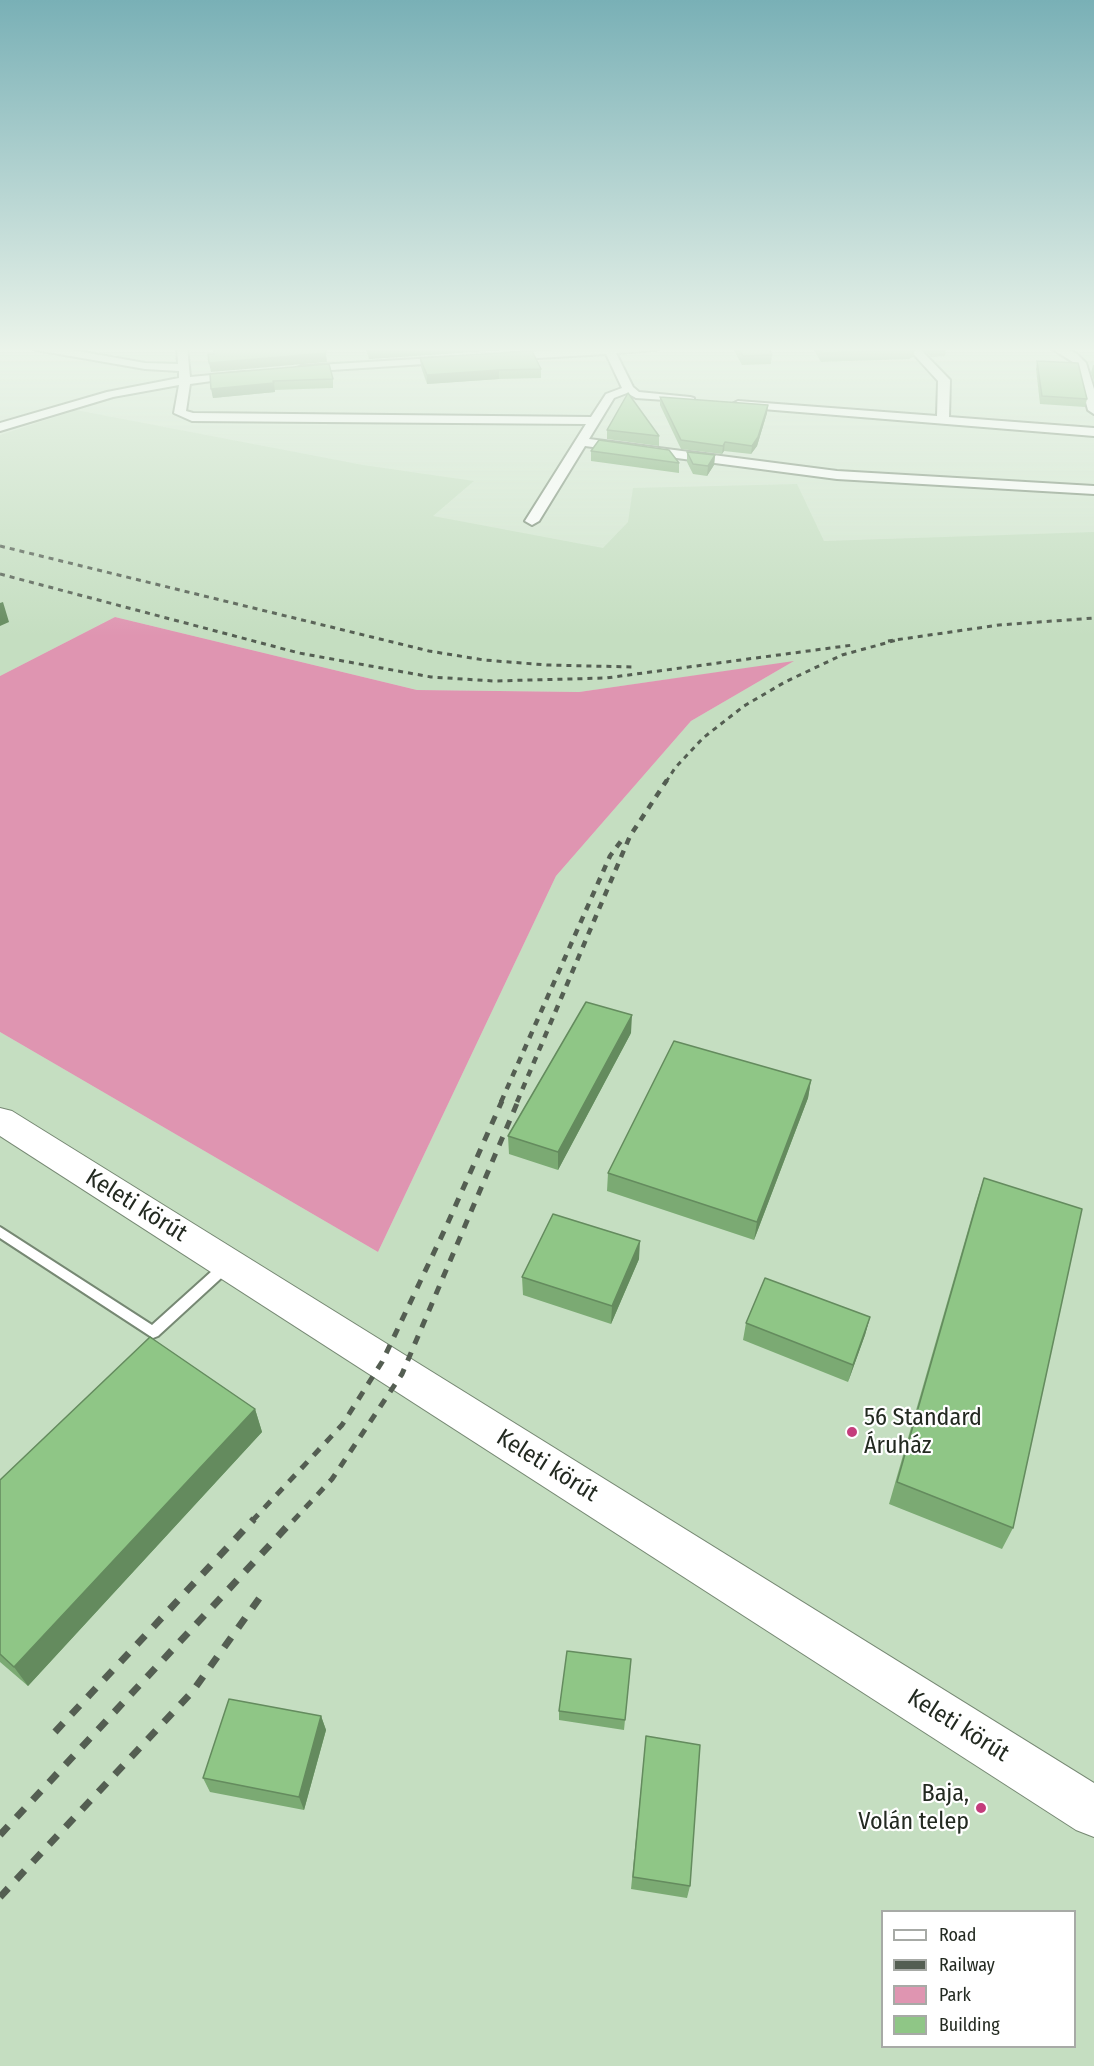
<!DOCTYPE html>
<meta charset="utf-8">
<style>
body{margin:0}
#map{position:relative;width:1094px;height:2066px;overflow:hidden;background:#d3e6d0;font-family:"Fira Sans Condensed",sans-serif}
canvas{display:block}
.legend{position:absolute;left:881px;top:1910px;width:195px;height:138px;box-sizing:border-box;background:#fff;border:2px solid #a7aaa6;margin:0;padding:8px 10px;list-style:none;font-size:18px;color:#232a21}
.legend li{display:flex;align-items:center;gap:12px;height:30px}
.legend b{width:30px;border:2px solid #a7aaa6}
</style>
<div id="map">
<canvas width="1094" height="2066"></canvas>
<ul class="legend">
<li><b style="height:8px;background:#fff"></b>Road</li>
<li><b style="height:8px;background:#545e52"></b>Railway</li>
<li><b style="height:16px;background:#df95b1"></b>Park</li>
<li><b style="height:16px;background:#8fc686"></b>Building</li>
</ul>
</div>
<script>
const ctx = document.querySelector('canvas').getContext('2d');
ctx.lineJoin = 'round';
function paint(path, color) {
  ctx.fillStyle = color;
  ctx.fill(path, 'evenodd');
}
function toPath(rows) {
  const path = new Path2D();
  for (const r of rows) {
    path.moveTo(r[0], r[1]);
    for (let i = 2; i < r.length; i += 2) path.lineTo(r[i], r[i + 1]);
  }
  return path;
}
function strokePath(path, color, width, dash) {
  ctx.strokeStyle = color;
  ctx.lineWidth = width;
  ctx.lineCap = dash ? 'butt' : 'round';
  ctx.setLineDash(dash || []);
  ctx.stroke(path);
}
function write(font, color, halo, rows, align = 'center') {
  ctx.font = font + ' "Fira Sans Condensed",sans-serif';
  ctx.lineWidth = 4.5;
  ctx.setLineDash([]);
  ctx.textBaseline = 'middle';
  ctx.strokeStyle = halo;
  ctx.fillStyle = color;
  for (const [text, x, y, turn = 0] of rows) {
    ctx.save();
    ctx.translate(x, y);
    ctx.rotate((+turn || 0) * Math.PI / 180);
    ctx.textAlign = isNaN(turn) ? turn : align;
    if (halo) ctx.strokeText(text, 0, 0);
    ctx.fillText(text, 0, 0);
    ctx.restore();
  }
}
paint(toPath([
 [76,410,363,465,474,481,433,516,603,548,628,522,633,488,797,484,824,541,1094,532,1094,2066,0,2066,0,1032,378,1252,556,876,691,721,792,662,579,692,417,690,115,617,0,676,0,435],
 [882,1912,1074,1912,1074,2046,882,2046]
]), '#c5dec1');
paint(toPath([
 [115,617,417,690,579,692,794,661,691,721,556,876,378,1252,0,1032,0,676]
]), '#df95b1');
const service = toPath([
 [0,1227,152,1325,222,1262,226,1261,230,1262,232,1266,230,1270,158,1336,153,1338,0,1238,0,1227]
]);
const minor = toPath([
 [31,347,55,347,145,363,178,364,177,347,187,347,190,377,245,372,245,376,241,377,190,384,186,411,193,413,591,417,606,394,622,388,606,354,504,360,499,357,504,354,603,347,661,347,656,350,616,353,633,387,639,392,690,397,694,398,694,402,636,398,627,393,614,398,589,439,837,471,1094,486,1094,494,837,479,585,446,539,521,532,525,525,521,586,424,192,421,174,413,179,385,113,397,0,431,0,423,107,392,179,378,179,371,145,369,36,350,31,347],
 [907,347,918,347,950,380,949,417,1094,428,1094,436,738,407,732,404,738,401,937,416,938,381,907,347],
 [1049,347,1063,347,1077,354,1086,363,1094,389,1094,414,1088,410,1076,364,1049,347],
 [451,357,455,358,455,362,301,372,295,369,301,366,451,357]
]);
const secondary = toPath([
 [0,1108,12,1111,1094,1783,1094,1837,1076,1830,0,1136,0,1108]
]);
strokePath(service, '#768873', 4);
strokePath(minor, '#768873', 4);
strokePath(secondary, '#768873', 2);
paint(service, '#fff');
paint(minor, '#fff');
paint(secondary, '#fff');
strokePath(toPath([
 [0,546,429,651,484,660,547,665,634,667],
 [0,574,299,653,431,677,494,681,606,678,853,645],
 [888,641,999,625,1094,618],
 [666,782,675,768,703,738,744,706,785,682,842,655,897,640]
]), '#545e52', 3, [5, 5]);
strokePath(toPath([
 [501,1102,610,856,624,837],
 [517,1102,630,836,667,780]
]), '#545e52', 4.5, [7, 7]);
strokePath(toPath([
 [252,1521,342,1425,382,1362,446,1227,502,1101],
 [293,1521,332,1479,402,1374,518,1101]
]), '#545e52', 5, [9, 9]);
strokePath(toPath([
 [55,1732,254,1519],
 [0,1835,294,1519],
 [0,1897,192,1692,266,1589]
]), '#545e52', 7, [12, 12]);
paint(toPath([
 [365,347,544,347,369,359],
 [732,347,768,347,772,355,771,364,742,365],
 [812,347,914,347,915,349,913,357,910,358,910,359,821,362],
 [921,347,946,347,945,356,931,357],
 [420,358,541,369,541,378,499,379,427,384,421,367],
 [1037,361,1087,399,1085,407,1040,404,1036,369],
 [1093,365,1094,365,1094,381,1091,373],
 [210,374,333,379,333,388,275,390,275,392,213,398],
 [660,397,767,413,757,446,751,454,724,451,722,454,681,449,660,405],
 [607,430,659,436,659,446,607,439],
 [591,451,679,463,679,473,591,461],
 [687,452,715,455,714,465,707,476,693,474,687,462],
 [631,1033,558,1170,509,1154,508,1136],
 [811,1080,808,1098,754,1240,607,1191,608,1173],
 [984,1178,1013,1528,1002,1549,889,1504,976,1202],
 [639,1259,611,1324,523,1295,522,1277],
 [870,1317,865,1335,848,1382,743,1340,746,1323],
 [255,1409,262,1432,28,1686,0,1662,0,1480],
 [631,1659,624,1730,559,1720,559,1711],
 [321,1716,326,1730,304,1810,210,1792,203,1778],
 [646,1736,690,1886,687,1898,631,1889]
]), '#7baa73');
paint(toPath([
 [420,347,544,347,369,359,368,351],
 [326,353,327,362,211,372,209,363],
 [499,370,499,379,427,384,427,375],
 [274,383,275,392,213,398,211,389],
 [768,405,767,413,757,446,751,454,752,446],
 [725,442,724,451,722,454,723,446],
 [715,455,714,465,707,476,708,466],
 [3,602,9,622,0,626,0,603],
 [632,1015,631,1033,558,1170,558,1152],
 [811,1080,808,1098,754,1240,757,1222],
 [640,1241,639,1259,611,1324,612,1306],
 [870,1317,865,1335,848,1382,853,1365],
 [255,1409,262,1432,28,1686,14,1667],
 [321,1716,326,1730,304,1810,299,1797]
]), '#648b5e');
const building = toPath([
 [214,347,325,347,326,353,209,363,208,354,214,354,214,347],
 [367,347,420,347,368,351,367,347],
 [738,347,768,347,772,355,743,356,738,347],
 [818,347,914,347,915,349,910,349,912,350,822,353,818,347],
 [931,347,946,347,946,348,932,348,931,347],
 [532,351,541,369,499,370,427,375,420,358,532,351],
 [1037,361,1078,363,1087,399,1042,396,1037,361],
 [329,364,333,379,273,381,274,383,211,389,210,374,329,364],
 [628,393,659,436,607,430,628,393],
 [660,397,768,405,758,437,752,446,725,442,723,446,681,440,660,397],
 [599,440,669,450,679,463,591,451,599,440],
 [687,452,715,455,708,466,693,464,687,452],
 [586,1002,632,1015,558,1152,508,1136,586,1002],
 [674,1041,811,1080,757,1222,608,1173,674,1041],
 [984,1178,1082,1209,1013,1528,897,1482,984,1178],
 [553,1214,640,1241,612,1306,522,1277,553,1214],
 [765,1278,870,1317,853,1365,746,1323,765,1278],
 [150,1337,255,1409,14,1667,0,1654,0,1480,150,1337],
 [567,1651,631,1659,625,1720,559,1711,567,1651],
 [229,1699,321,1716,299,1797,203,1778,229,1699],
 [646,1736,700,1745,690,1886,633,1877,646,1736]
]);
paint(building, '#8fc686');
strokePath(building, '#648b5e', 1.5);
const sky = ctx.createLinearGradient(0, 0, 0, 636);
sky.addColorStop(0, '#79b0b6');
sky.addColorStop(0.55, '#ebf4ea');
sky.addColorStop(1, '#ebf4ea00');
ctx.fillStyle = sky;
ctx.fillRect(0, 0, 1094, 636);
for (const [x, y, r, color] of [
 [852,1432,6,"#c43d7c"],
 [981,1808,6,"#c43d7c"]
]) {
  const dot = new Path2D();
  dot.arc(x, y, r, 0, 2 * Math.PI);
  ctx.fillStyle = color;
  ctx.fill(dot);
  strokePath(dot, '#fff', 2);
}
write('24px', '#232a21', '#fff', [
 ["Keleti körút",136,1206,32],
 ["Keleti körút",547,1466,32],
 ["Keleti körút",958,1726,32]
]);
write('24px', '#232a21', '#fff', [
 ["56 Standard",864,1418],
 ["Áruház",864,1446],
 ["Baja,",969,1794,"right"],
 ["Volán telep",969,1822,"right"]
], 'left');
</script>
